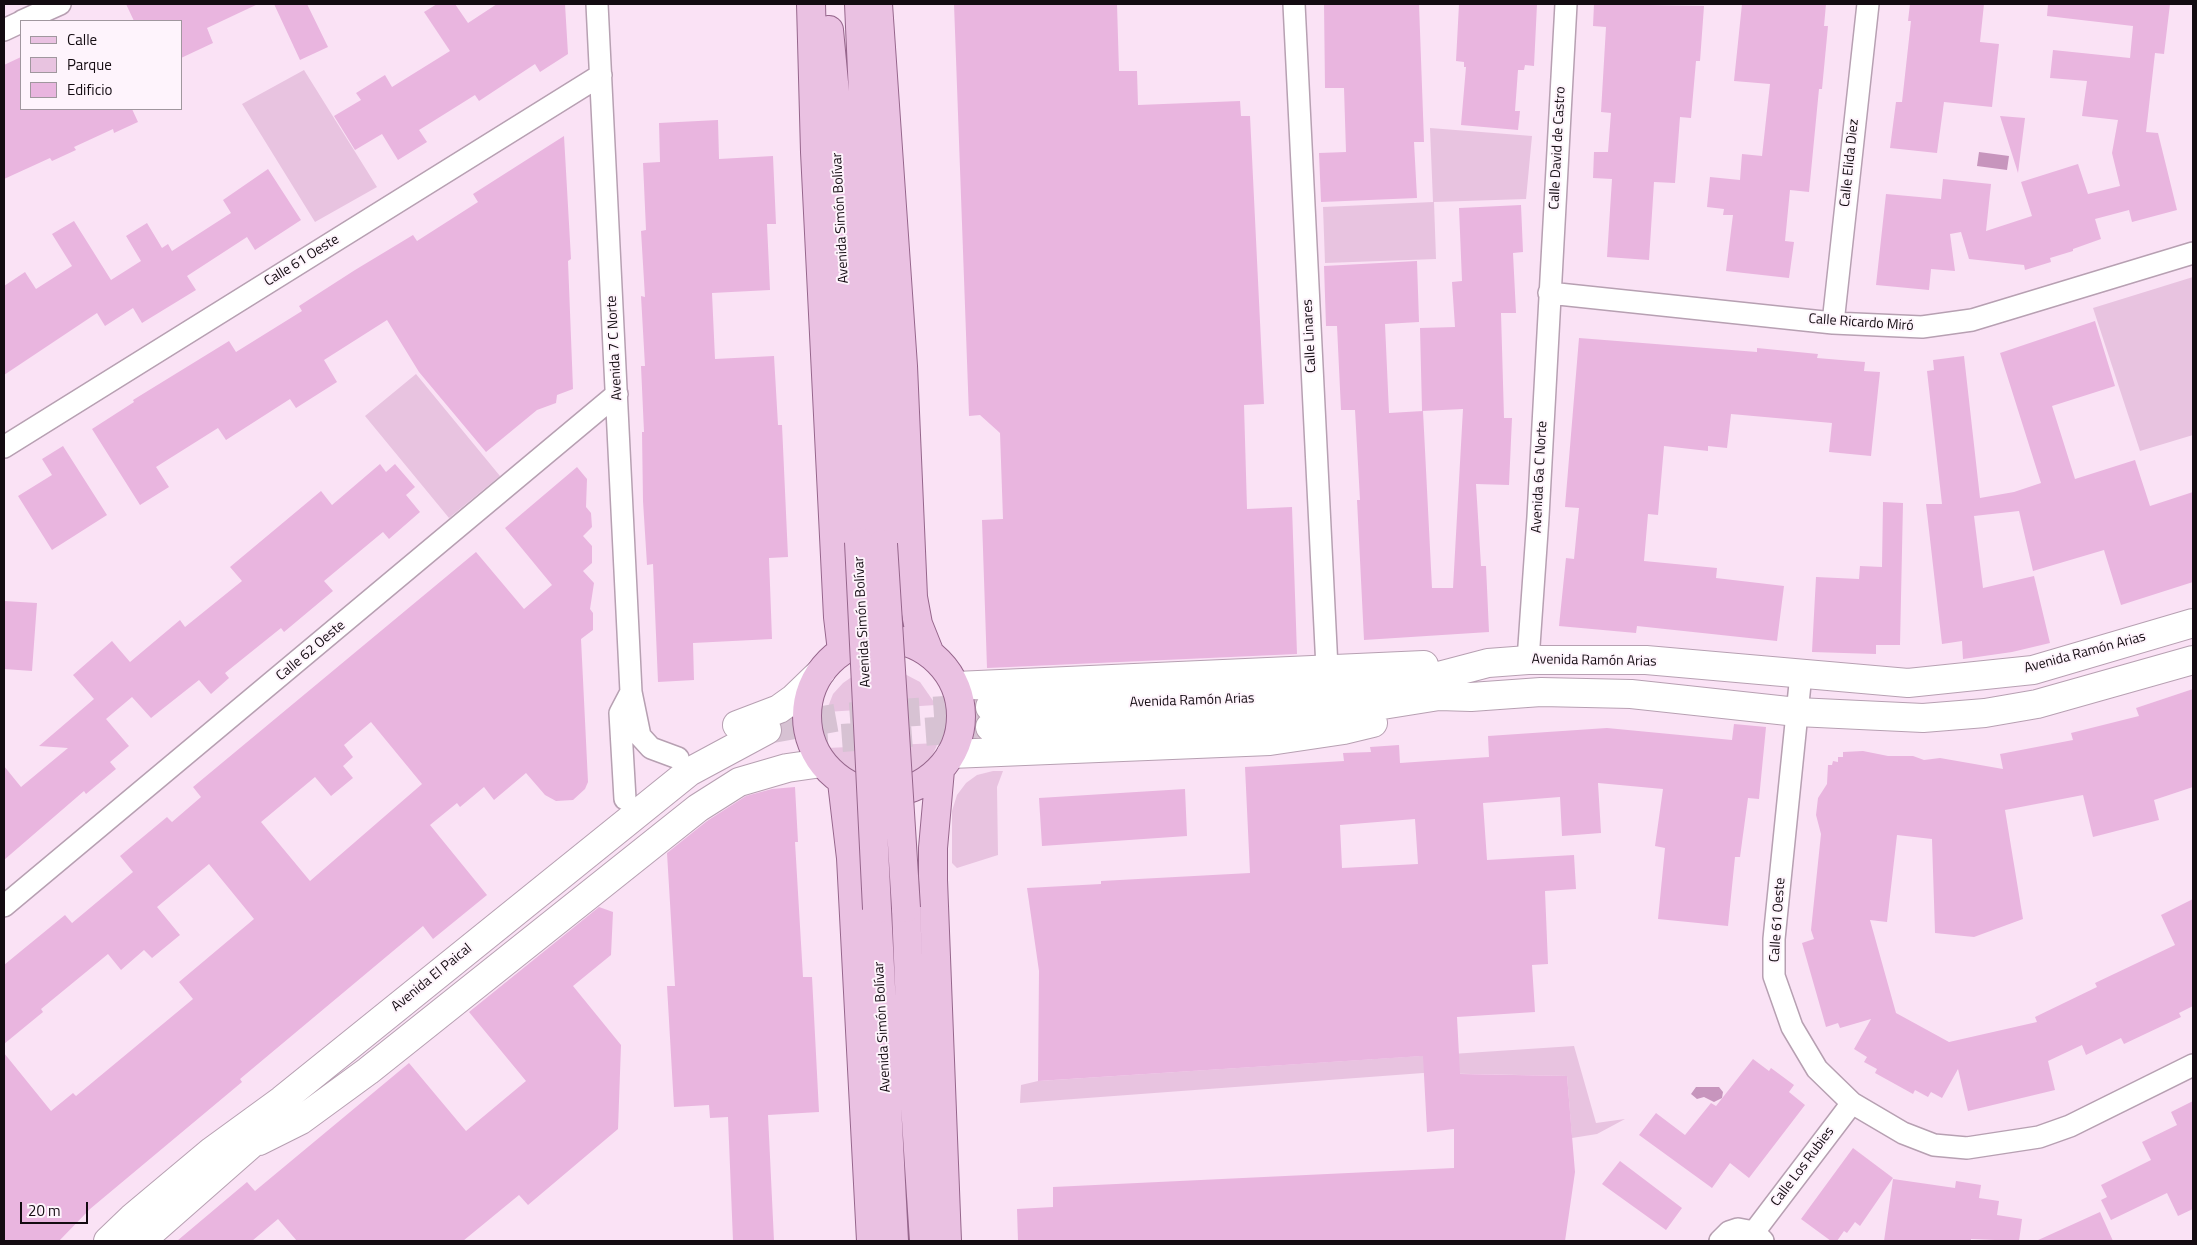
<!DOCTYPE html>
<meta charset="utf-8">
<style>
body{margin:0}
#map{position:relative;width:2197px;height:1245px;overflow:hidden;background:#fae2f5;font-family:"Titillium Web",sans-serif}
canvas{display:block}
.frame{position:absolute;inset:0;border:5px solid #130b11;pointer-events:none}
.legend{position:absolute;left:20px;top:20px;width:162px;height:90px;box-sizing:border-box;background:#fef4fc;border:1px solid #a0979e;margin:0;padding:6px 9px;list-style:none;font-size:15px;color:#130b11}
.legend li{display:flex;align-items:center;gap:10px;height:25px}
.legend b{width:25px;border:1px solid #a0979e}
.scale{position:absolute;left:20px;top:1202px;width:68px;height:22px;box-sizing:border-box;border:2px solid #130b11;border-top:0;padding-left:6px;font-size:15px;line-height:18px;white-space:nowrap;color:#130b11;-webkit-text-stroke:4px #fef4fc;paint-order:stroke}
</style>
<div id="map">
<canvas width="2197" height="1245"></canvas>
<div class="frame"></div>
<ul class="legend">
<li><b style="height:6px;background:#eac1e2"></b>Calle</li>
<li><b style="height:14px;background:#e8c3e0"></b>Parque</li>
<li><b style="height:14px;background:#e9b5df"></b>Edificio</li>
</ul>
<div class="scale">20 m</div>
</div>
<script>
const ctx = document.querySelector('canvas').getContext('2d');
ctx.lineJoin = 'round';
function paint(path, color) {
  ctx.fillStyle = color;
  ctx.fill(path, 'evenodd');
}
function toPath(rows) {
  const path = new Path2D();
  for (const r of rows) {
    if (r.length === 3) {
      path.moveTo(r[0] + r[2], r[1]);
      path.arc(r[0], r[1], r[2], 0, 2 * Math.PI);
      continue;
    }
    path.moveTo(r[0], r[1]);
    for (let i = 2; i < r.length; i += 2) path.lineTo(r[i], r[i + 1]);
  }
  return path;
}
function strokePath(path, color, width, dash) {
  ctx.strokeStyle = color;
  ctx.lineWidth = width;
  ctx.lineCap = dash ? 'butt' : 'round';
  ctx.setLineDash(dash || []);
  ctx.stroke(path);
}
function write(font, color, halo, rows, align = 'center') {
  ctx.font = font + ' "Titillium Web",sans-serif';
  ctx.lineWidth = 4;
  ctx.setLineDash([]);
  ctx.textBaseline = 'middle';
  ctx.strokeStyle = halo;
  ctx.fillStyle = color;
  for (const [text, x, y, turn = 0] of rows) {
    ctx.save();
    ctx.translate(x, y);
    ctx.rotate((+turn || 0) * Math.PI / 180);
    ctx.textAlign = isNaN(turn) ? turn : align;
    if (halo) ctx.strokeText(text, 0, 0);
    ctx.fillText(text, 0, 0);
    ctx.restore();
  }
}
paint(toPath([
 [304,70,377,187,315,222,242,104],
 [1430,128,1532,136,1526,199,1434,202,1436,259,1325,263,1323,207,1433,202],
 [2193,277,2193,435,2140,451,2093,308],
 [416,374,500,476,449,518,365,416],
 [899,671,920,682,936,705,826,712,833,694,843,683,856,674],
 [938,743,932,756,923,767,904,780,861,781,847,773,836,764,827,748],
 [993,771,1003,771,997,787,998,855,957,868,952,863,952,811,957,795,966,783,977,775],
 [1574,1046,1596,1123,1625,1119,1597,1134,1572,1138,1567,1076,1423,1073,1020,1103,1021,1085,1038,1081]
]), '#e8c3e0');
paint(toPath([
 [1979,152,2009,156,2007,170,1977,166],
 [1696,1087,1719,1087,1723,1092,1722,1098,1714,1102,1704,1097,1697,1099,1691,1094]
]), '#c795bd');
paint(toPath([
 [126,4,258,4,207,28,213,43,181,58,181,21,134,21],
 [274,4,307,4,328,47,300,60],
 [437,4,455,4,468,23,497,4,565,4,568,54,540,72,535,64,479,101,475,95,419,130,427,142,398,160,382,134,355,150,334,116,361,100,356,93,385,75,392,87,450,51,424,12],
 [954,4,1117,4,1119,71,1137,71,1138,105,1240,101,1241,116,1250,116,1264,404,1244,405,1247,509,1292,507,1297,654,987,668,982,520,1003,519,1000,433,980,415,969,416],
 [1324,4,1419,4,1424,142,1414,142,1417,198,1321,202,1319,153,1346,152,1344,88,1325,88],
 [1459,4,1537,4,1534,66,1525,65,1524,70,1518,70,1515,111,1520,111,1518,130,1461,125,1466,67,1464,67,1464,62,1456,61],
 [1594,4,1704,6,1700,61,1696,61,1691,118,1680,117,1675,183,1654,182,1649,260,1607,257,1612,179,1593,178,1594,152,1608,152,1611,113,1601,112,1606,27,1593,26],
 [1742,4,1826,4,1824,26,1828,26,1822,89,1819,89,1809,192,1790,190,1785,241,1794,242,1789,278,1726,271,1733,215,1723,215,1724,209,1707,207,1710,177,1740,180,1742,154,1762,156,1770,84,1734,81],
 [1910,4,1984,4,1980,42,1999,44,1992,107,1944,102,1937,153,1890,148,1896,102,1902,102,1911,21,1908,21],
 [2048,4,2170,4,2164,54,2155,53,2146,132,2158,133,2177,210,2132,222,2129,210,2095,219,2101,239,2073,249,2073,251,2050,258,2051,262,2025,270,2024,265,1969,259,1961,232,1950,234,1955,271,1931,269,1929,290,1876,285,1886,194,1941,199,1943,179,1991,184,1986,231,2032,216,2021,182,2078,164,2088,194,2120,186,2112,153,2118,120,2082,116,2087,81,2050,78,2053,50,2130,58,2133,26,2047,16],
 [21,57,21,109,132,109,138,122,114,133,113,129,74,147,76,150,52,161,50,158,4,179,4,65],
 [2000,116,2025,118,2018,173],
 [718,120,719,159,773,156,776,224,767,224,770,290,712,293,715,359,774,356,778,425,782,425,788,557,769,558,772,639,693,643,694,680,658,682,653,564,647,565,643,501,642,432,644,432,641,366,645,366,641,296,645,297,641,231,646,230,643,163,660,162,659,123],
 [564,136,571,259,568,261,573,389,557,395,556,403,537,410,486,452,419,372,387,320,324,360,337,382,296,408,290,399,226,440,218,428,156,467,169,487,140,505,92,429,134,402,133,400,229,341,236,352,302,311,299,306,355,270,413,235,417,241,478,202,473,194],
 [268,169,301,220,255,250,247,237,187,276,196,290,142,323,133,308,105,326,97,313,4,375,4,286,25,272,36,289,72,266,52,234,74,221,111,280,141,261,126,236,147,223,162,248,168,244,172,251,231,213,223,200],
 [1521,205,1523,252,1513,253,1516,313,1501,313,1504,418,1512,418,1509,485,1476,484,1481,566,1486,566,1489,632,1364,640,1357,500,1360,500,1355,410,1341,410,1337,326,1326,326,1324,266,1417,261,1419,322,1385,324,1389,413,1423,411,1432,588,1453,588,1463,409,1422,411,1420,328,1455,327,1452,282,1462,281,1459,208],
 [2095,321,2115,386,2052,406,2075,479,2135,460,2150,506,2193,492,2193,582,2121,605,2104,550,2033,571,2019,511,1974,516,1983,588,2034,576,2050,643,2012,652,1963,659,1962,641,1942,644,1926,504,1942,504,1927,371,1934,370,1933,360,1964,356,1980,498,2014,492,2041,483,2000,353],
 [1579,338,1757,352,1757,348,1818,354,1817,358,1865,362,1864,371,1880,372,1871,456,1829,452,1832,423,1731,414,1727,448,1708,446,1708,451,1664,446,1658,515,1648,514,1644,561,1717,568,1716,578,1784,586,1777,641,1637,626,1636,633,1559,626,1566,558,1574,559,1579,508,1565,507],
 [63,446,107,515,52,550,18,496,52,475,42,459],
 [380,464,386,472,395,464,415,487,406,495,420,512,389,539,383,532,324,581,333,591,284,632,281,628,225,673,229,678,211,694,199,680,151,718,132,697,106,719,129,746,110,762,116,769,86,794,84,791,4,860,4,766,21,787,68,748,39,746,94,699,73,675,112,641,130,662,180,620,185,627,242,581,230,567,321,491,332,505],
 [577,467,587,479,586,507,591,513,592,527,583,536,592,546,592,563,583,571,594,583,590,609,593,613,593,630,581,639,588,782,585,789,573,800,556,801,545,795,526,773,494,800,484,787,460,807,457,803,430,825,487,895,433,939,423,926,240,1079,242,1082,90,1209,59,1241,4,1241,4,1053,51,1111,73,1093,76,1096,193,999,179,982,254,919,209,864,157,907,180,935,152,958,144,950,121,970,108,954,41,1009,43,1012,4,1044,4,965,65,915,72,923,133,872,120,856,167,817,172,822,201,797,193,787,476,552,524,609,552,585,505,528],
 [371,722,422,784,310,881,261,822,315,777,331,796,353,778,343,766,353,757,344,745],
 [1883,502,1903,503,1900,645,1876,645,1876,654,1812,652,1816,577,1859,579,1860,566,1882,567],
 [4,601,37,603,32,671,4,669],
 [2193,689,2193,787,2154,800,2159,820,2093,837,2083,795,2005,810,2023,919,1974,937,1935,933,1932,839,1897,835,1887,922,1870,920,1896,1013,1949,1042,2037,1022,2035,1017,2097,987,2095,983,2175,945,2161,915,2193,899,2193,1006,2179,1013,2181,1017,2124,1044,2121,1038,2086,1055,2082,1045,2048,1061,2055,1090,1968,1111,1958,1069,1942,1098,1931,1092,1928,1097,1915,1090,1913,1094,1875,1073,1877,1069,1864,1062,1867,1057,1854,1049,1871,1019,1840,1028,1838,1023,1826,1027,1802,943,1814,939,1811,930,1821,834,1816,815,1818,798,1827,784,1828,765,1832,765,1833,761,1838,762,1838,757,1843,757,1843,752,1863,751,1888,756,1913,756,1924,760,1940,758,2003,769,2000,754,2073,740,2071,733,2139,716,2136,708],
 [1734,724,1766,727,1759,799,1748,798,1740,857,1735,857,1728,926,1658,919,1665,848,1655,846,1663,789,1598,783,1601,833,1562,836,1560,797,1483,803,1487,860,1574,855,1576,889,1545,891,1548,964,1532,965,1535,1012,1457,1017,1460,1074,1567,1076,1575,1172,1565,1241,1018,1241,1017,1209,1053,1207,1053,1187,1454,1168,1454,1129,1427,1132,1423,1056,1038,1081,1039,971,1027,888,1101,884,1101,881,1250,873,1245,767,1344,761,1343,753,1371,752,1370,747,1399,745,1400,763,1489,757,1488,736,1607,728,1732,740],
 [1415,819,1418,864,1342,868,1340,825],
 [795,787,798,842,795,842,803,977,812,977,819,1112,768,1115,774,1241,733,1241,728,1117,710,1118,709,1105,674,1107,667,986,675,986,667,853,707,821,746,796,772,789],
 [1185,789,1187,836,1042,846,1039,798],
 [599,907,613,912,611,955,573,986,621,1045,618,1129,528,1205,519,1195,463,1241,297,1241,278,1219,252,1241,177,1241,247,1182,255,1191,409,1063,466,1131,526,1081,469,1012],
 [1753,1059,1769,1071,1771,1068,1794,1085,1789,1092,1805,1105,1749,1178,1730,1163,1712,1188,1639,1135,1656,1113,1685,1135,1711,1103,1716,1106],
 [2193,1101,2193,1209,2178,1216,2167,1193,2111,1220,2101,1200,2107,1197,2101,1185,2151,1160,2142,1142,2177,1125,2171,1112],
 [1853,1148,1893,1178,1860,1226,1855,1222,1847,1233,1844,1231,1837,1241,1831,1241,1801,1219],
 [1620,1161,1682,1208,1666,1230,1602,1184],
 [1893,1179,1955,1188,1956,1181,1981,1185,1979,1198,1999,1201,1997,1215,2022,1219,2019,1241,1971,1239,1971,1241,1884,1241],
 [2100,1212,2113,1241,2036,1241]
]), '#e9b5df');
strokePath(toPath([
 [767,730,840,717,990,707],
 [800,741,990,727]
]), '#d7c2d3', 28, [28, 14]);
const street = toPath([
 [597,4,631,692,640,736,651,748,678,758],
 [1294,4,1327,668],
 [22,21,60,4],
 [4,30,21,22],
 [1549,293,1833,323,1922,327,1972,320,2193,253],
 [1833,323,1868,4],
 [4,447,601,75],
 [1528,660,1538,517,1566,4],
 [1801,674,1774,939,1774,976,1792,1027,1817,1069,1852,1103,1903,1133,1934,1145,1967,1148,2039,1137,2070,1126,2193,1065],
 [625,799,620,713,631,692],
 [4,906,617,394],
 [1754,1232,1852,1103],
 [1720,1241,1729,1232,1738,1229,1754,1232,1763,1241]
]);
const secondary = toPath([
 [956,686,1424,665],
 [990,707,1277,697,1393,685,1431,678,1488,663,1528,660,1646,660,1908,683,2033,670,2193,623],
 [737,725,779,709,793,699,821,672],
 [990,727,1279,717,1339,712,1439,696,1471,697,1541,692,1631,694,1797,712,1923,718,1985,713,2037,704,2193,660],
 [951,754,1270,741,1344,730,1373,723],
 [259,1141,301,1120,368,1071,698,808,739,782,787,768,822,763],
 [108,1241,132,1218,212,1151,282,1100,689,772,767,730],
 [141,1241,273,1125]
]);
const primary = toPath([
 [811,4,815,152,838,617,842,651],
 [859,4,883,544],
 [878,4,903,366,913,597,918,624,930,654],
 [829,30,835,93,850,414,859,542],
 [884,716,77],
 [940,770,933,848,933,880,947,1241],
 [842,782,851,858,871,1241],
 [906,908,912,1059,924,1241],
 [877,909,894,1241]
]);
strokePath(street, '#b7a0b2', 24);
strokePath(secondary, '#b7a0b2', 30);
strokePath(primary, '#96668c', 30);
strokePath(street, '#fff', 21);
strokePath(secondary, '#fff', 28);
strokePath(primary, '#eac1e2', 28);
const primaryBridge = toPath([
 [859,542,877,909],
 [883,544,906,908]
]);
strokePath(primaryBridge, '#96668c', 30, []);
strokePath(primaryBridge, '#eac1e2', 28);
write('14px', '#130b11', '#fef4fc', [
 ["Calle David de Castro",1558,148,-87],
 ["Calle Elida Diez",1850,163,-84],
 ["Avenida Simón Bolívar",841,218,-93],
 ["Calle 61 Oeste",302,261,-32],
 ["Calle Ricardo Miró",1861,323,4],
 ["Calle Linares",1310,336,-93],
 ["Avenida 7 C Norte",615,348,-93],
 ["Avenida 6a C Norte",1540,477,-87],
 ["Avenida Simón Bolívar",863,622,-93],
 ["Calle 62 Oeste",311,651,-40],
 ["Avenida Ramón Arias",2085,653,-15],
 ["Avenida Ramón Arias",1594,661,1],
 ["Avenida Ramón Arias",1192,701,-2],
 ["Calle 61 Oeste",1778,920,-86],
 ["Avenida El Paical",432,978,-39],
 ["Avenida Simón Bolívar",883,1027,-93],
 ["Calle Los Rubies",1803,1167,-53]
]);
</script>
